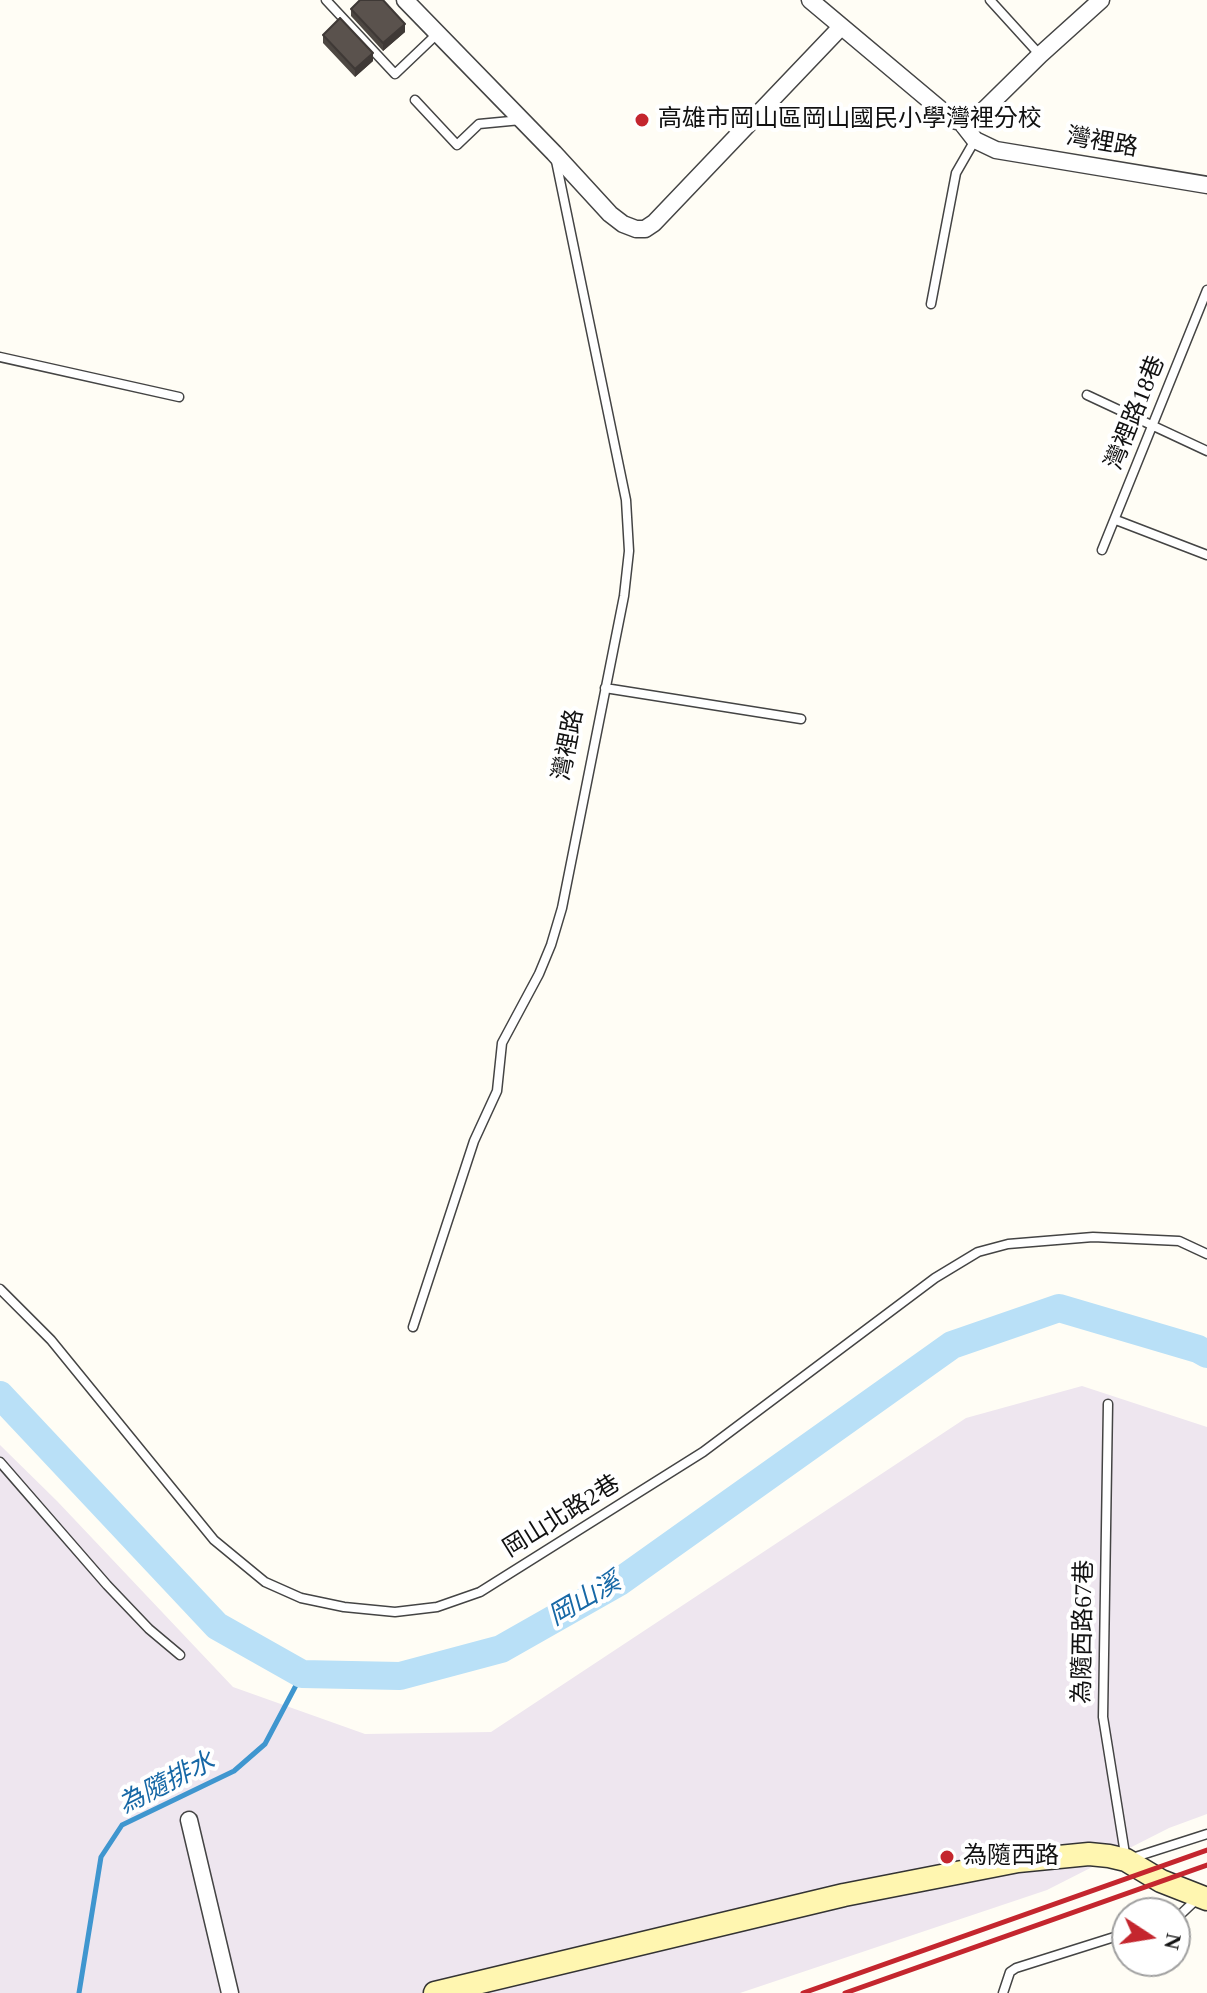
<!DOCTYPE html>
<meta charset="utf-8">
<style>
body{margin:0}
#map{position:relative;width:1207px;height:1993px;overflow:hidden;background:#fffdf5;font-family:"Times New Roman",serif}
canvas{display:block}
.north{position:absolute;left:1111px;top:1897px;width:80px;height:80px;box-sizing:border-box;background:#fff;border:2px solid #a0a0a0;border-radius:50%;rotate:102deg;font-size:22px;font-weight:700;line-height:32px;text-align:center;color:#111}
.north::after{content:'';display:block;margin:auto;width:28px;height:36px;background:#c4262e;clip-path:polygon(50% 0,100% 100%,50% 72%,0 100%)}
</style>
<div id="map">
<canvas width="1207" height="1993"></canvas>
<div class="north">N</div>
</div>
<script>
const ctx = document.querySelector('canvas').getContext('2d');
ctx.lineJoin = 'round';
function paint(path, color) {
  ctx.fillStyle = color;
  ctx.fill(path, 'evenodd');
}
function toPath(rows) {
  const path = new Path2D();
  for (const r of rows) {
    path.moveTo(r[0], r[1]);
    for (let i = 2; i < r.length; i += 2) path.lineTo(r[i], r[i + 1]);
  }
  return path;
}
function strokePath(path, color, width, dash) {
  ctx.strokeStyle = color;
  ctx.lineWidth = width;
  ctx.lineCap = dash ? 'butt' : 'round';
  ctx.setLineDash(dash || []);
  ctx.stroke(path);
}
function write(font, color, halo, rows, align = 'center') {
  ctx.font = font + ' "Times New Roman","Noto Sans TC",serif';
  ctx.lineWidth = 8;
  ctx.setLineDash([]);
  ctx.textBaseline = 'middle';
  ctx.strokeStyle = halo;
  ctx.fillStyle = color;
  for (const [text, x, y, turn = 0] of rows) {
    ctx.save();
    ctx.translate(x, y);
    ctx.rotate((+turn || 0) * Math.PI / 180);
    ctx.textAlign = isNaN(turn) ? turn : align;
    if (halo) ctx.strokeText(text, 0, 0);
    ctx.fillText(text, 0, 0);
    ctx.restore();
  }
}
paint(toPath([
 [1082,1386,1207,1427,1207,1814,1169,1828,1047,1890,740,1993,0,1993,0,1445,57,1501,233,1687,365,1734,491,1732,966,1418]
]), '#eee6ef');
strokePath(toPath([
 [79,1993,101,1857,122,1825,234,1771,265,1744,302,1674]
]), '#3f96cf', 5);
strokePath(toPath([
 [0,1395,217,1626,302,1674,400,1676,501,1649,619,1582,952,1345,1059,1308,1198,1349,1207,1354]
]), '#b9e0f7', 28);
const lane = toPath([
 [326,0,395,74,437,34],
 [990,0,1040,55],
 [415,100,457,145,479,124,521,120],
 [931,304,956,173,975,140],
 [0,357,179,397],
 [1087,395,1207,451],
 [1116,520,1207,555],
 [1102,550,1207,290],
 [605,688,801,719],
 [0,1289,51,1340,214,1540,265,1582,301,1598,344,1607,395,1612,437,1607,480,1592,703,1452,935,1278,978,1252,1008,1244,1093,1237,1179,1241,1207,1254],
 [413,1327,474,1141,497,1091,502,1043,539,974,551,945,562,908,624,596,629,551,626,500,556,161],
 [1108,1404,1103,1717,1126,1860,1207,1834],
 [0,1462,107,1585,149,1629,180,1655],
 [1175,1916,1181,1914,1198,1898],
 [1003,1993,1010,1972,1016,1968,1127,1933]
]);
const street = toPath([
 [405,0,554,153,610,214,623,224,636,229,645,229,654,223,841,27],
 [810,0,953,120,961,122,975,140,996,150,1207,185],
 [961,122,977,117,1040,55,1101,0],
 [189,1820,230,1993]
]);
const secondary = toPath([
 [435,1993,844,1895,1018,1861,1089,1854,1109,1856,1126,1860,1161,1881,1207,1899]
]);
strokePath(lane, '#444', 11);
strokePath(street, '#444', 19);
strokePath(secondary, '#333', 25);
strokePath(lane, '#fff', 8);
strokePath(street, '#fff', 16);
strokePath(secondary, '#fff6b0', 22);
strokePath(toPath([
 [803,1993,1207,1850],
 [845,1993,1207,1865]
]), '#c4262e', 5);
paint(toPath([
 [351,9,405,32,383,51,351,16],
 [323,35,373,61,355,77,323,43]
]), '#4d4742');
paint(toPath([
 [405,24,405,32,383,51,383,43],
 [373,53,373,61,355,77,355,69]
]), '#3f3936');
const building = toPath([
 [360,0,383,0,405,24,383,43,351,9,360,0],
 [340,18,373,53,355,69,323,35,340,18]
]);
paint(building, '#5a524d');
strokePath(building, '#3f3936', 2);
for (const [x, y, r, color] of [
 [642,120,8,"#c4262e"],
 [947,1857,8,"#c4262e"]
]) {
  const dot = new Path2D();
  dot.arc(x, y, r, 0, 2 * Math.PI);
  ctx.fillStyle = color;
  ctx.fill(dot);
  strokePath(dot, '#fff', 3);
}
write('24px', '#111', '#fff', [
 ["高雄市岡山區岡山國民小學灣裡分校",658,120],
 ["為隨西路",963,1857]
], 'left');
write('24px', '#111', '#fff', [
 ["灣裡路",1102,143,10],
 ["灣裡路18巷",1136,413,-68],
 ["灣裡路",569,745,-79],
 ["岡山北路2巷",562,1517,-32],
 ["為隨西路67巷",1084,1632,-89]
]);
write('italic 26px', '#1768a6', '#fff', [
 ["岡山溪",585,1600,-30],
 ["為隨排水",167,1784,-27]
]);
</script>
